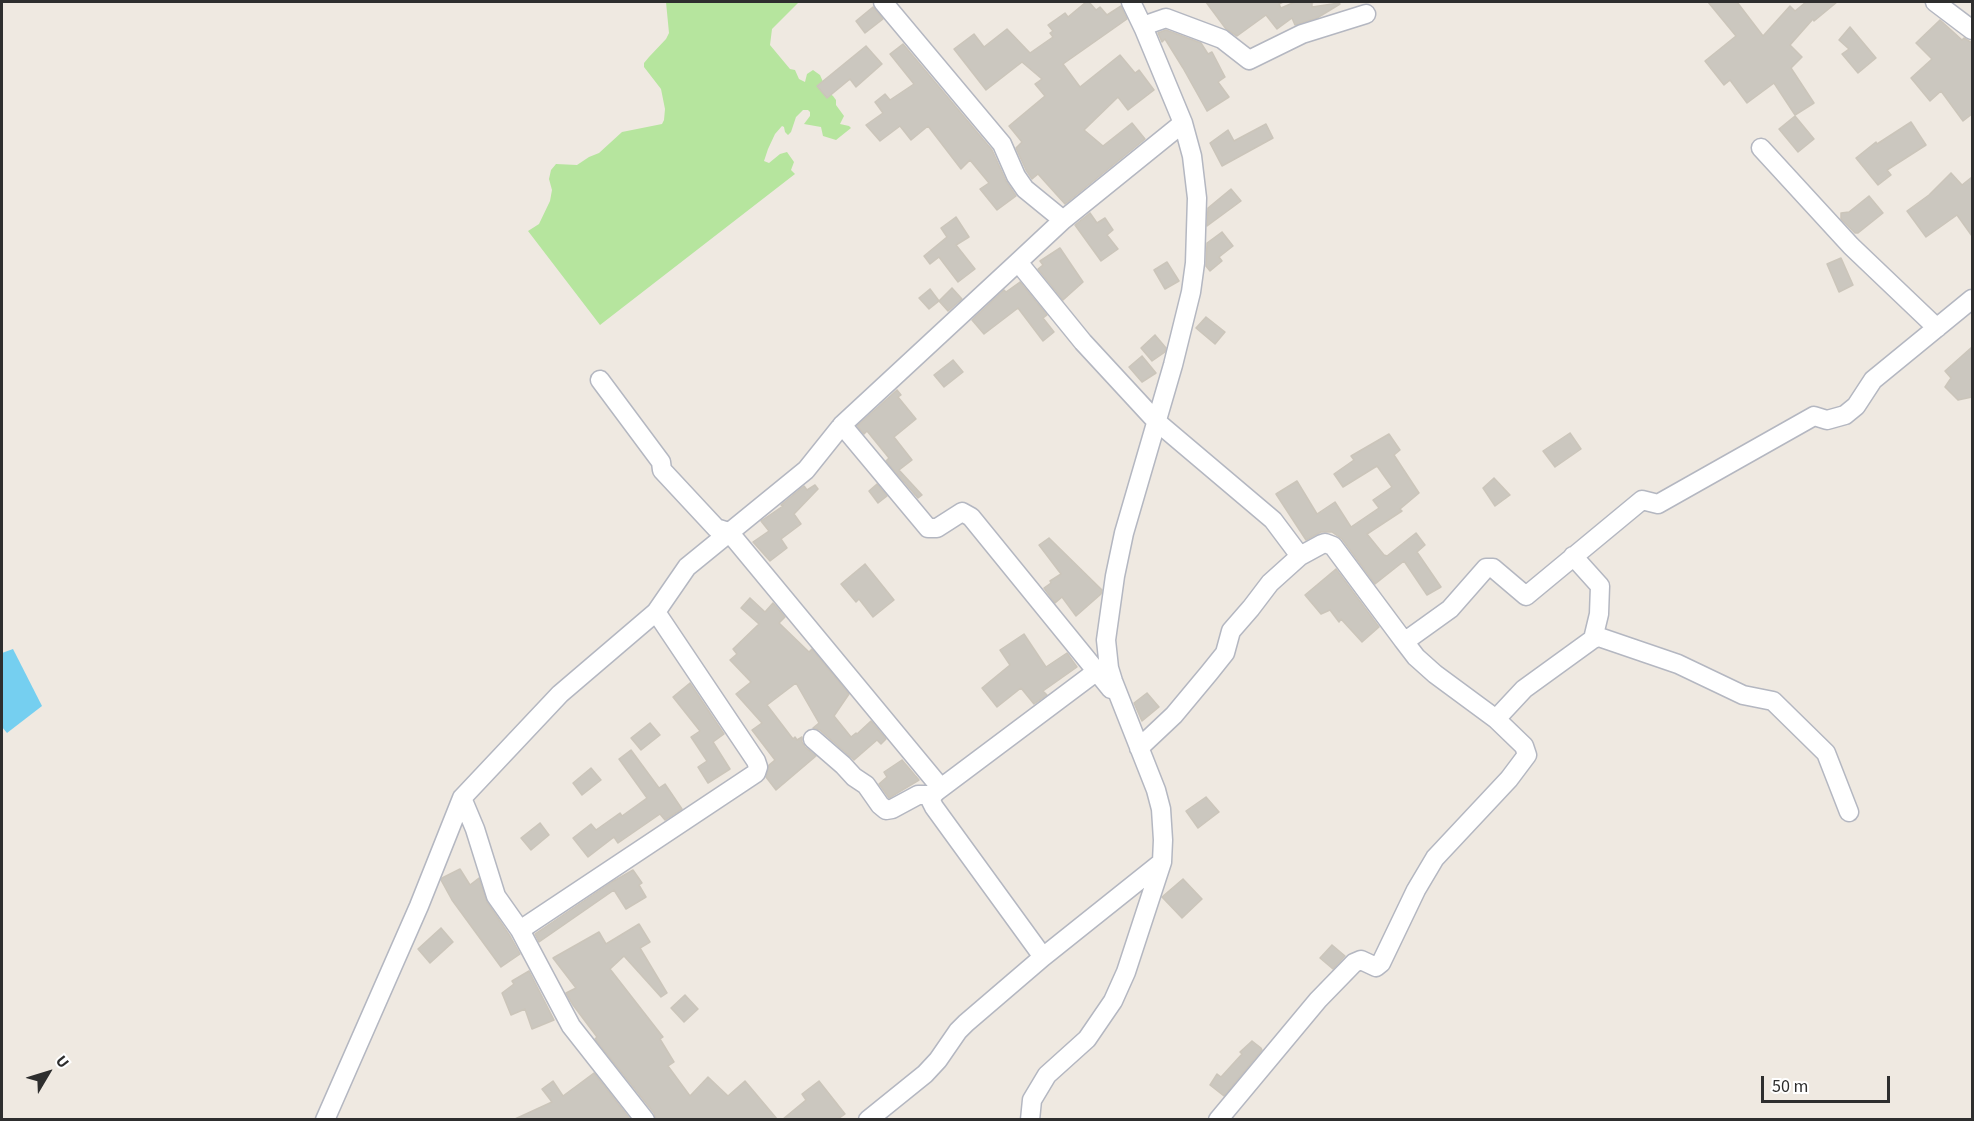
<!DOCTYPE html>
<style>
body{margin:0}
#map{position:relative;width:1974px;height:1121px;overflow:hidden;background:#efe9e1;font-family:"Source Sans 3",sans-serif}
canvas{display:block}
.frame{position:absolute;inset:0;border:3px solid #2e2e2e;pointer-events:none}
.north{position:absolute;left:18px;top:1043px;width:60px;height:60px;-webkit-text-stroke:4px #fff;paint-order:stroke;rotate:52deg;font-size:16px;font-weight:700;line-height:24px;text-align:center;color:#2e2e2e}
.north::after{content:'';display:block;margin:auto;width:21px;height:27px;background:#2e2e2e;clip-path:polygon(50% 0,100% 100%,50% 72%,0 100%)}
.scale{position:absolute;left:1761px;top:1076px;width:129px;height:27px;box-sizing:border-box;border:3px solid #2e2e2e;border-top:0;padding-left:8px;font-size:18px;line-height:21px;white-space:nowrap;color:#2e2e2e;-webkit-text-stroke:4px #fff;paint-order:stroke}
</style>
<div id="map">
<canvas width="1974" height="1121"></canvas>
<div class="frame"></div>
<div class="north">U</div>
<div class="scale">50 m</div>
</div>
<script>
const ctx = document.querySelector('canvas').getContext('2d');
ctx.lineJoin = 'round';
function paint(path, color) {
  ctx.fillStyle = color;
  ctx.fill(path, 'evenodd');
}
function toPath(rows) {
  const path = new Path2D();
  for (const r of rows) {
    path.moveTo(r[0], r[1]);
    for (let i = 2; i < r.length; i += 2) path.lineTo(r[i], r[i + 1]);
  }
  return path;
}
function strokePath(path, color, width, dash) {
  ctx.strokeStyle = color;
  ctx.lineWidth = width;
  ctx.lineCap = dash ? 'butt' : 'round';
  ctx.setLineDash(dash || []);
  ctx.stroke(path);
}
paint(toPath([
 [666,2,799,2,772,29,770,45,790,69,795,70,799,79,805,82,807,74,813,70,820,75,827,91,833,96,836,100,836,105,844,116,840,124,849,126,851,128,836,140,823,136,821,127,804,124,810,116,810,112,808,110,803,110,796,117,791,132,788,135,785,132,784,127,782,126,775,134,768,149,764,161,769,163,780,154,787,152,794,162,791,170,795,174,600,325,528,231,539,224,550,201,552,190,549,179,551,170,556,164,577,165,589,157,599,153,622,132,662,124,664,120,665,109,661,89,644,67,644,63,649,57,666,39,669,33]
]), '#b6e59e');
paint(toPath([
 [13,649,42,706,7,733,2,727,2,653]
]), '#75cff0');
const building = toPath([
 [1086,2,1089,2,1096,10,1100,7,1107,15,1121,6,1127,19,1063,64,1080,87,1120,55,1135,73,1139,70,1154,90,1128,110,1118,97,1084,130,1103,146,1132,123,1145,139,1065,204,1038,174,1032,179,1026,170,1016,148,1022,142,1009,126,1045,96,1035,84,1042,79,1022,62,986,90,954,49,974,34,984,47,1007,29,1030,53,1053,37,1050,33,1053,31,1048,25,1065,13,1068,17,1086,2],
 [1206,2,1283,2,1279,4,1281,8,1295,2,1314,2,1312,3,1312,7,1339,3,1340,4,1317,18,1295,25,1292,18,1277,29,1266,15,1237,36,1226,29,1206,2],
 [1708,2,1737,2,1763,36,1790,6,1795,11,1806,2,1837,2,1814,21,1813,19,1790,45,1802,57,1791,68,1814,103,1795,115,1774,83,1747,103,1730,80,1724,85,1705,61,1736,36,1708,2],
 [873,7,883,19,865,33,856,21,873,7],
 [1940,20,1962,40,1964,38,1972,43,1972,114,1963,121,1941,91,1930,101,1911,78,1932,59,1916,43,1940,20],
 [1850,27,1876,58,1858,73,1842,54,1849,49,1839,40,1850,27],
 [1166,30,1201,43,1208,54,1212,52,1225,77,1218,82,1229,97,1207,111,1183,68,1165,39,1162,42,1158,33,1166,30],
 [903,44,992,150,1006,181,1016,196,997,210,980,189,989,183,970,160,961,169,928,126,911,140,900,126,880,141,866,125,883,113,875,102,885,94,890,100,914,84,890,54,903,44],
 [866,46,882,64,856,87,850,79,827,98,817,86,866,46],
 [1795,116,1814,139,1798,152,1779,129,1795,116],
 [1911,122,1926,145,1887,170,1891,175,1878,185,1856,158,1876,142,1877,144,1911,122],
 [1266,124,1273,138,1222,166,1210,143,1228,130,1234,141,1266,124],
 [1951,173,1962,185,1972,177,1972,236,1957,215,1926,237,1907,211,1929,195,1951,173],
 [1231,189,1241,201,1207,226,1208,208,1231,189],
 [1869,196,1883,213,1858,233,1855,233,1841,219,1841,213,1849,212,1869,196],
 [1090,213,1097,223,1105,218,1113,230,1107,235,1118,249,1101,261,1075,225,1090,213],
 [956,217,969,237,956,245,975,269,958,282,939,257,930,264,924,256,947,237,941,228,956,217],
 [1222,232,1233,246,1219,257,1222,261,1210,271,1206,266,1207,243,1222,232],
 [1060,248,1083,282,1063,300,1038,269,1043,265,1040,261,1060,248],
 [1841,258,1853,285,1839,292,1827,264,1841,258],
 [1167,262,1179,281,1165,289,1154,270,1167,262],
 [1020,282,1047,315,1043,318,1054,332,1043,341,1018,308,984,334,972,320,1004,290,1006,292,1020,282],
 [952,288,962,299,948,311,939,301,952,288],
 [930,289,939,301,929,309,919,298,930,289],
 [1206,317,1225,332,1215,344,1196,328,1206,317],
 [1155,335,1166,348,1165,352,1152,361,1141,348,1155,335],
 [1972,347,1972,397,1958,400,1945,387,1951,378,1945,371,1972,347],
 [1142,356,1156,373,1142,382,1129,367,1142,356],
 [953,360,963,372,944,387,934,375,953,360],
 [897,390,901,395,898,397,916,419,894,437,912,460,899,470,922,495,918,498,886,461,889,458,867,431,864,434,857,426,897,390],
 [1570,433,1581,449,1555,467,1543,451,1570,433],
 [1389,434,1400,450,1394,455,1419,493,1400,509,1402,511,1367,534,1384,555,1387,556,1416,533,1425,545,1417,552,1441,587,1427,595,1404,561,1375,584,1342,539,1332,532,1321,532,1306,540,1276,494,1297,481,1317,514,1335,502,1351,527,1379,508,1373,500,1392,487,1377,466,1343,487,1334,474,1354,460,1351,456,1389,434],
 [1494,478,1510,495,1495,506,1483,488,1494,478],
 [877,484,887,496,878,503,869,491,877,484],
 [815,485,818,489,794,514,801,524,781,539,787,548,770,561,753,542,769,531,761,521,783,506,781,505,804,486,807,490,815,485],
 [1049,538,1102,590,1101,594,1076,616,1062,597,1055,603,1044,588,1051,583,1050,581,1061,574,1039,545,1049,538],
 [865,564,894,600,873,617,859,599,856,602,841,584,865,564],
 [1336,569,1379,627,1362,642,1341,619,1339,622,1330,610,1321,614,1305,595,1336,569],
 [750,598,765,612,773,603,785,617,779,623,809,652,812,649,849,694,834,716,851,737,856,733,857,734,871,721,886,739,881,744,877,740,854,760,820,730,813,728,819,723,796,683,767,705,793,739,795,737,797,740,802,737,802,742,805,747,816,756,776,790,766,777,769,765,775,760,752,730,762,723,736,694,751,682,730,660,737,654,733,649,759,624,741,608,750,598],
 [1024,634,1046,667,1067,653,1077,667,1043,691,1047,695,1034,704,1021,688,997,707,982,688,1010,665,1000,650,1024,634],
 [690,683,724,734,713,742,730,769,708,783,698,767,707,761,691,737,700,731,673,697,690,683],
 [1147,693,1159,707,1142,721,1134,703,1147,693],
 [650,723,660,735,641,750,631,738,650,723],
 [631,750,659,788,665,784,682,809,665,820,660,814,618,843,614,837,588,857,573,838,591,824,596,830,620,813,622,816,647,798,619,759,631,750],
 [902,760,919,780,889,798,879,784,887,777,884,772,902,760],
 [591,768,601,780,582,795,573,783,591,768],
 [1206,797,1219,812,1198,828,1186,811,1206,797],
 [540,823,549,835,531,850,521,838,540,823],
 [460,869,470,885,479,878,487,902,510,936,520,954,501,967,452,900,441,880,442,878,460,869],
 [633,870,642,883,639,885,646,897,626,909,614,890,539,942,535,934,612,882,633,870],
 [1183,879,1202,899,1182,918,1162,897,1183,879],
 [639,924,650,942,640,948,667,993,661,997,624,956,610,969,663,1037,660,1039,674,1062,668,1066,690,1096,708,1077,728,1096,745,1081,777,1119,656,1119,654,1113,595,1039,597,1037,573,1005,566,993,576,988,553,958,599,932,606,944,639,924],
 [441,928,453,942,430,963,418,949,441,928],
 [1332,945,1345,956,1333,969,1320,958,1332,945],
 [529,971,554,1020,532,1029,525,1009,511,1015,502,993,514,984,512,981,529,971],
 [685,995,698,1009,684,1022,671,1008,685,995],
 [1252,1041,1261,1048,1262,1050,1224,1096,1210,1085,1217,1074,1221,1077,1242,1054,1240,1052,1252,1041],
 [594,1073,630,1119,515,1119,552,1102,542,1089,553,1081,563,1096,594,1073],
 [819,1081,845,1114,838,1119,783,1119,806,1100,802,1094,819,1081]
]);
paint(building, '#cbc7bf');
strokePath(building, '#cbc5ba', 1.5);
const minor = toPath([
 [883,2,1002,144,1016,176,1025,189,1063,220],
 [1935,2,1972,30],
 [1143,26,1166,18,1222,39,1249,60,1302,34,1366,14],
 [1761,148,1851,246,1937,328],
 [1018,262,1083,342,1156,421,1273,520,1300,556],
 [600,380,661,462,662,470,716,528,729,532,941,788],
 [842,425,928,528,937,528,962,512,971,517,1111,689],
 [1573,556,1600,586,1599,614,1593,639],
 [1496,719,1524,689,1593,639,1599,637,1678,664,1743,695,1773,701,1826,753,1849,812],
 [813,739,843,765,854,777,866,785,880,805,886,810,892,809,918,795,933,795],
 [1139,748,1174,715,1209,673,1225,653,1231,631,1251,608,1270,583,1300,556,1322,544,1325,543,1333,546,1403,640,1411,637,1450,609,1486,568,1493,568,1526,596,1642,500,1658,504,1814,416,1827,420,1845,415,1856,406,1873,380,1972,299],
 [462,798,475,829,496,896,520,930,571,1026,645,1120],
 [520,930,756,773,758,767,756,761,656,612],
 [1043,957,934,807,931,801,933,795,937,791,1097,671],
 [325,1120,419,906,462,798,560,694,656,612,687,567,806,470,842,425,1018,262,1063,220,1183,123],
 [868,1120,925,1074,938,1060,958,1031,966,1023,1043,957,1162,862],
 [1030,1120,1032,1100,1047,1075,1087,1039,1113,1001,1126,972,1162,862,1163,840,1161,809,1156,790,1113,681,1109,668,1106,640,1115,576,1124,533,1173,365,1191,292,1195,263,1197,198,1192,156,1183,123,1144,29,1131,2],
 [1218,1120,1318,1000,1354,963,1361,960,1376,967,1381,963,1416,890,1435,858,1509,779,1527,755,1524,746,1496,719,1435,674,1416,657,1403,640]
]);
strokePath(minor, '#b4b7c1', 21);
strokePath(minor, '#fff', 18);
</script>
